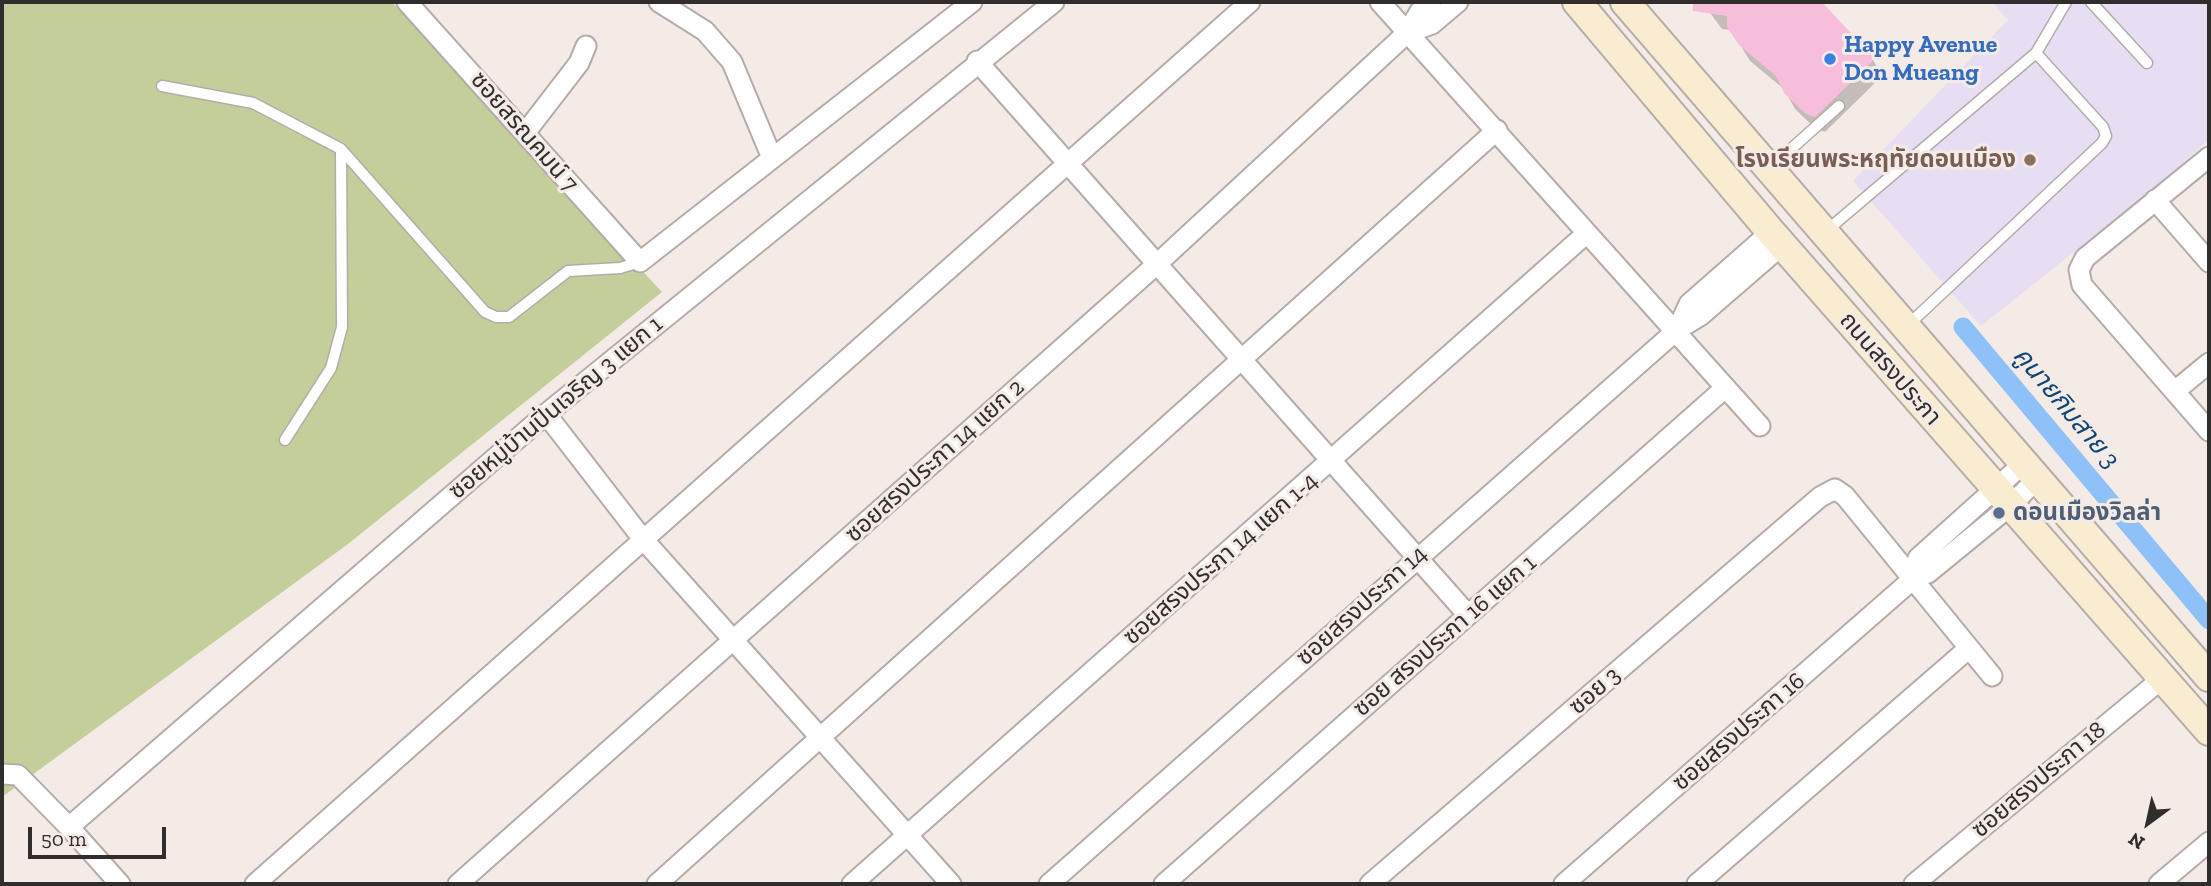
<!DOCTYPE html>
<meta charset="utf-8">
<style>
body{margin:0}
#map{position:relative;width:2211px;height:886px;overflow:hidden;background:#f4ebe7;font-family:"Zilla Slab",serif}
canvas{display:block}
.frame{position:absolute;inset:0;border:4px solid #302d2c;pointer-events:none}
.north{position:absolute;left:2113px;top:788px;width:70px;height:70px;-webkit-text-stroke:5px #f4ebe7;paint-order:stroke;rotate:213deg;font-size:19px;font-weight:700;line-height:28px;text-align:center;color:#302d2c}
.north::after{content:'';display:block;margin:auto;width:24px;height:32px;background:#302d2c;clip-path:polygon(50% 0,100% 100%,50% 72%,0 100%)}
.scale{position:absolute;left:28px;top:827px;width:138px;height:32px;box-sizing:border-box;border:4px solid #302d2c;border-top:0;padding-left:9px;font-size:21px;line-height:24px;white-space:nowrap;color:#302d2c;-webkit-text-stroke:5px #f4ebe7;paint-order:stroke}
</style>
<div id="map">
<canvas width="2211" height="886"></canvas>
<div class="frame"></div>
<div class="north">N</div>
<div class="scale">50 m</div>
</div>
<script>
const ctx = document.querySelector('canvas').getContext('2d');
ctx.lineJoin = 'round';
function paint(path, color) {
  ctx.fillStyle = color;
  ctx.fill(path, 'evenodd');
}
function toPath(rows) {
  const path = new Path2D();
  for (const r of rows) {
    path.moveTo(r[0], r[1]);
    for (let i = 2; i < r.length; i += 2) path.lineTo(r[i], r[i + 1]);
  }
  return path;
}
function strokePath(path, color, width, dash) {
  ctx.strokeStyle = color;
  ctx.lineWidth = width;
  ctx.lineCap = dash ? 'butt' : 'round';
  ctx.setLineDash(dash || []);
  ctx.stroke(path);
}
function write(font, color, halo, rows, align = 'center') {
  ctx.font = font + ' "Zilla Slab","Noto Sans Thai",serif';
  ctx.lineWidth = 6;
  ctx.setLineDash([]);
  ctx.textBaseline = 'middle';
  ctx.strokeStyle = halo;
  ctx.fillStyle = color;
  for (const [text, x, y, turn = 0] of rows) {
    ctx.save();
    ctx.translate(x, y);
    ctx.rotate((+turn || 0) * Math.PI / 180);
    ctx.textAlign = isNaN(turn) ? turn : align;
    if (halo) ctx.strokeText(text, 0, 0);
    ctx.fillText(text, 0, 0);
    ctx.restore();
  }
}
paint(toPath([
 [1992,2,2209,2,2209,139,2163,181,1981,326,1853,181,2008,20]
]), '#e7def4');
paint(toPath([
 [2,2,392,2,662,292,348,544,2,797]
]), '#c4ce9b');
paint(toPath([
 [1702,2,1820,2,1873,60,1882,76,1825,132,1816,129,1795,109,1784,89,1750,61,1731,30,1722,29]
]), '#0003');
strokePath(toPath([
 [1963,327,2209,620]
]), '#8dc1f7', 19);
paint(toPath([
 [1693,2,1822,2,1875,59,1815,117,1806,114,1784,93,1776,76,1739,45,1727,27,1727,16,1693,11]
]), '#f7bedc');
const lane = toPath([
 [2091,2,2147,63],
 [2036,53,2066,2],
 [162,86,253,103,341,149,485,312,496,317,509,317,568,271,620,268,640,262],
 [1772,166,1839,106],
 [1825,232,2036,53,2103,127,2106,136,2102,143,1907,326],
 [285,440,331,368,342,327,341,149]
]);
const street = toPath([
 [407,2,640,262,972,2],
 [659,2,705,31,732,62,772,158],
 [1380,2,1760,426],
 [1407,33,1432,24,1458,2],
 [977,61,1468,615],
 [525,133,579,63,586,46],
 [2209,157,2085,258,2079,270,2082,285,2209,431],
 [2155,200,2209,262],
 [1677,330,1689,304,1771,232],
 [2175,391,2209,363],
 [546,414,642,538,951,884],
 [1913,579,1918,558,2024,463],
 [2,774,18,775,69,827,120,884],
 [69,827,546,414,1054,2],
 [255,884,1250,2],
 [458,884,1157,264,1407,33,1420,11,1431,2],
 [657,884,1497,130],
 [852,884,1587,233],
 [1049,884,1677,330,1700,316,1782,245],
 [1164,884,1725,388],
 [1370,884,1820,497,1835,489,1845,496,1992,676],
 [1564,884,1913,579,1928,573,2010,506,2037,479],
 [1697,884,1968,649],
 [1914,884,2164,677],
 [2159,884,2209,842]
]);
const secondary = toPath([
 [1577,2,1771,232,2209,731],
 [1625,2,2209,677]
]);
strokePath(lane, '#b5aca9', 13);
strokePath(street, '#b5aca9', 23);
strokePath(secondary, '#b5aca9', 32);
strokePath(lane, '#fff', 10);
strokePath(street, '#fff', 19);
strokePath(secondary, '#f9ecd0', 28);
for (const [x, y, r, color] of [
 [1830,59,7,"#3f7fe0"],
 [2030,160,7,"#8d6e63"],
 [1999,513,7,"#5c6f8a"]
]) {
  const dot = new Path2D();
  dot.arc(x, y, r, 0, 2 * Math.PI);
  ctx.fillStyle = color;
  ctx.fill(dot);
  strokePath(dot, '#f4ebe7', 2.5);
}
write('bold 24px', '#366cbe', '#f4ebe7', [
 ["Happy Avenue",1844,45],
 ["Don Mueang",1844,73]
], 'left');
write('24px', '#302d2c', '#f4ebe7', [
 ["ซอยสรณคมน์ 7",524,132,49],
 ["ถนนสรงประภา",1890,369,49],
 ["ซอยหมู่บ้านปิ่นเจริญ 3 แยก 1",556,408,-40],
 ["ซอยสรงประภา 14 แยก 2",935,461,-42],
 ["ซอยสรงประภา 14 แยก 1-4",1221,559,-41],
 ["ซอยสรงประภา 14",1362,606,-42],
 ["ซอย สรงประภา 16 แยก 1",1445,636,-41],
 ["ซอย 3",1595,691,-41],
 ["ซอยสรงประภา 16",1739,732,-41],
 ["ซอยสรงประภา 18",2039,780,-40]
]);
write('bold 24px', '#785e54', '#f4ebe7', [
 ["โรงเรียนพระหฤทัยดอนเมือง",2016,160]
], 'right');
write('bold 24px', '#4e5e75', '#f4ebe7', [
 ["ดอนเมืองวิลล่า",2013,513]
], 'left');
write('italic 26px', '#0d4576', '#f4ebe7', [
 ["คูนายกิมสาย 3",2066,408,50]
]);
</script>
